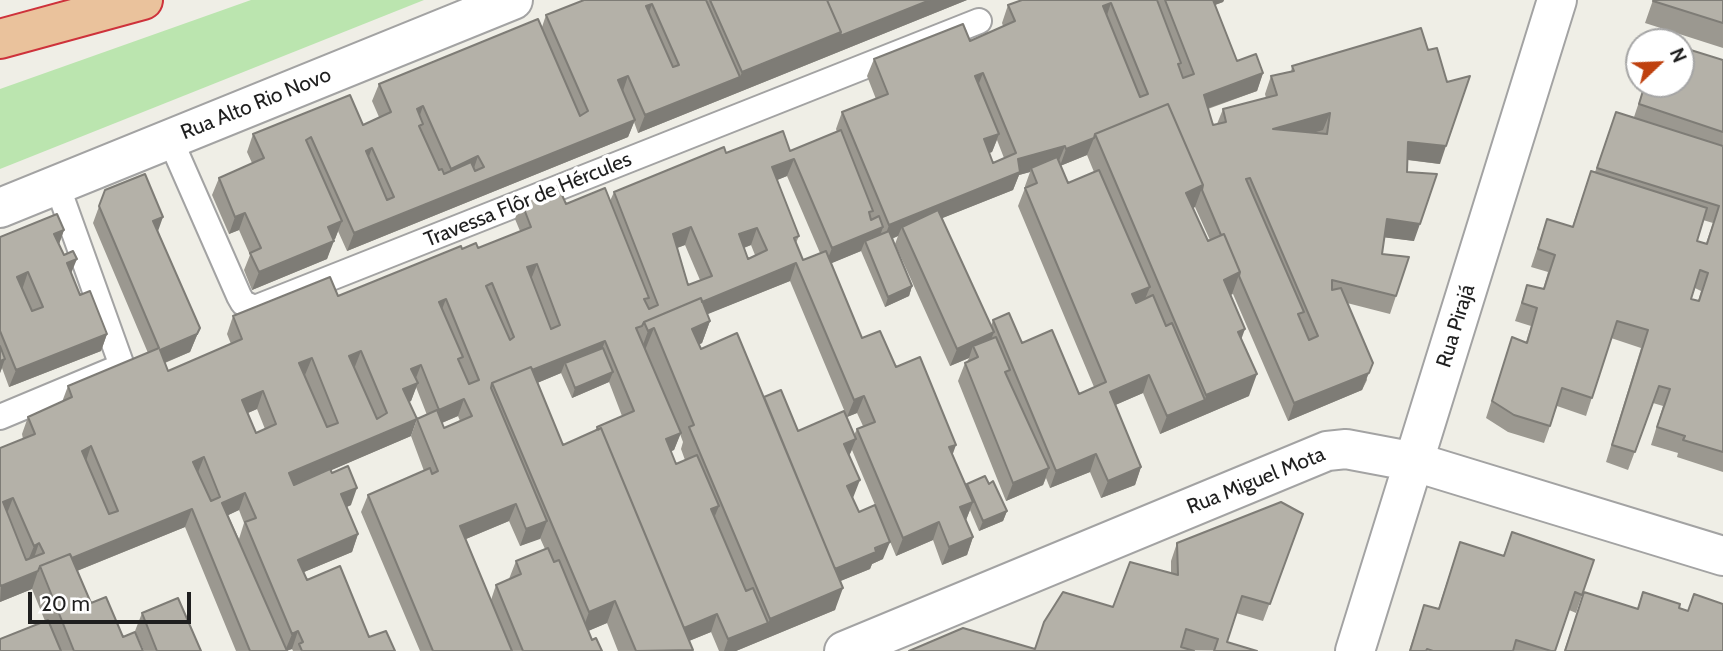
<!DOCTYPE html>
<meta charset="utf-8">
<style>
body{margin:0}
#map{position:relative;width:1723px;height:651px;overflow:hidden;background:#efeee6;font-family:Cabin,sans-serif}
canvas{display:block}
.north{position:absolute;left:1625px;top:28px;width:70px;height:70px;box-sizing:border-box;background:#fff;border:2px solid #a5a5a5;border-radius:50%;rotate:67deg;font-size:19px;font-weight:700;line-height:28px;text-align:center;color:#1f1f1f}
.north::after{content:'';display:block;margin:auto;width:24px;height:32px;background:#bf410f;clip-path:polygon(50% 0,100% 100%,50% 72%,0 100%)}
.scale{position:absolute;left:28px;top:592px;width:163px;height:32px;box-sizing:border-box;border:4px solid #1f1f1f;border-top:0;padding-left:9px;font-size:21px;line-height:24px;white-space:nowrap;color:#1f1f1f;-webkit-text-stroke:5px #fff;paint-order:stroke}
</style>
<div id="map">
<canvas width="1723" height="651"></canvas>
<div class="north">N</div>
<div class="scale">20 m</div>
</div>
<script>
const ctx = document.querySelector('canvas').getContext('2d');
ctx.lineJoin = 'round';
function paint(path, color) {
  ctx.fillStyle = color;
  ctx.fill(path, 'evenodd');
}
function toPath(rows) {
  const path = new Path2D();
  for (const r of rows) {
    path.moveTo(r[0], r[1]);
    for (let i = 2; i < r.length; i += 2) path.lineTo(r[i], r[i + 1]);
  }
  return path;
}
function strokePath(path, color, width, dash) {
  ctx.strokeStyle = color;
  ctx.lineWidth = width;
  ctx.lineCap = dash ? 'butt' : 'round';
  ctx.setLineDash(dash || []);
  ctx.stroke(path);
}
function write(font, color, halo, rows, align = 'center') {
  ctx.font = font + ' Cabin,sans-serif';
  ctx.lineWidth = 7;
  ctx.setLineDash([]);
  ctx.textBaseline = 'middle';
  ctx.strokeStyle = halo;
  ctx.fillStyle = color;
  for (const [text, x, y, turn = 0] of rows) {
    ctx.save();
    ctx.translate(x, y);
    ctx.rotate((+turn || 0) * Math.PI / 180);
    ctx.textAlign = isNaN(turn) ? turn : align;
    if (halo) ctx.strokeText(text, 0, 0);
    ctx.fillText(text, 0, 0);
    ctx.restore();
  }
}
paint(toPath([
 [251,0,424,0,0,169,0,89]
]), '#bbe5af');
const service = toPath([
 [170,139,239,296,243,303,255,308,979,21],
 [0,417,122,366,57,185]
]);
const minor = toPath([
 [844,651,1327,451,1346,449,1415,462,1723,556],
 [1355,651,1557,0]
]);
const tertiary = toPath([
 [0,208,513,0]
]);
const trunk = toPath([
 [0,39,143,0]
]);
strokePath(service, '#a3a3a3', 28);
strokePath(minor, '#a3a3a3', 42);
strokePath(tertiary, '#a3a3a3', 42);
strokePath(trunk, '#ce323b', 42);
strokePath(service, '#fff', 24);
strokePath(minor, '#fff', 38);
strokePath(tertiary, '#fff', 38);
strokePath(trunk, '#eac29c', 38);
paint(toPath([
 [584,0,967,0,638,133,634,122,628,137,347,251,338,231,335,239,333,240,327,259,252,290,244,270,250,255,239,230,229,234,212,195,219,178,252,163,247,152,253,134,363,125,379,117,372,101,379,84,542,27,546,15],
 [1022,0,1224,0,1223,2,1215,5,1237,61,1263,73,1257,91,1208,109,1213,125,1217,124,1223,109,1266,98,1265,94,1271,76,1291,72,1292,66,1440,164,1407,160,1407,172,1414,241,1384,237,1382,254,1396,296,1390,314,1347,303,1367,380,1362,390,1288,421,1233,294,1231,295,1241,339,1249,396,1160,434,1143,393,1115,405,1141,467,1135,485,1101,498,1090,472,1050,488,1046,478,1043,485,1006,501,958,381,965,363,967,362,969,358,950,366,895,244,898,236,892,239,912,286,909,296,885,307,861,251,831,263,862,338,896,367,953,455,966,486,967,484,989,484,1007,511,1003,521,979,531,970,510,966,520,973,537,967,555,942,565,933,540,896,556,877,510,883,559,872,564,870,569,840,581,835,610,736,651,719,651,711,632,689,641,693,651,618,651,607,623,588,631,592,640,602,651,420,651,361,512,368,495,424,471,411,436,417,419,427,415,416,387,411,401,409,402,411,436,331,470,351,505,347,507,358,534,352,552,304,572,307,580,369,637,395,651,293,651,292,649,287,651,236,651,185,527,77,571,91,603,123,637,143,651,0,651,45,621,32,589,0,602,0,448,23,439,22,434,28,417,62,402,68,386,148,353,93,223,105,190,158,231,200,328,190,352,165,363,168,371,231,344,227,334,233,316,338,296,462,249,478,248,520,231,515,219,521,201,566,204,610,201,614,192,726,153,790,151,837,132,836,129,842,112,876,99,867,76,874,59,970,41,1003,26,1002,23,1008,5],
 [997,140,1004,158,993,163,989,153,992,152],
 [1087,155,1094,172,1068,183,1060,166],
 [1030,172,1025,186,1025,188,1018,206,1094,387,1079,394,1022,343,993,320,991,326,942,218,1013,190,1019,175],
 [787,176,820,253,803,260,796,243,799,236,777,180],
 [1195,207,1210,240,1208,241,1193,208],
 [685,245,700,280,688,285,677,248],
 [751,245,755,255,748,259,744,248],
 [790,281,847,417,857,413,863,426,857,429,854,435,798,431,764,397,701,349,699,345,702,343,710,321,707,314],
 [561,373,572,398,609,382,622,416,597,427,595,431,563,445,537,383],
 [257,409,265,429,256,433,248,413],
 [458,416,460,421,444,428,442,423],
 [680,434,683,442,681,449,685,460,676,464,671,451,674,450],
 [852,450,875,505,859,512,852,498,849,456],
 [239,510,244,523,239,539,228,515],
 [509,521,520,546,540,538,545,549,516,561,509,579,496,585,491,600,466,539],
 [1653,0,1723,0,1723,48,1645,23],
 [1723,60,1723,472,1677,457,1678,453,1651,445,1663,406,1653,403,1628,470,1606,462,1641,348,1611,338,1586,416,1557,406,1544,443,1508,432,1486,418,1512,337,1526,342,1531,326,1515,321,1527,285,1543,289,1548,272,1531,267,1547,219,1572,227,1591,171,1595,172,1616,112,1634,117,1645,84,1649,85,1649,84,1681,84],
 [1703,220,1713,223,1706,243,1697,241],
 [1695,288,1701,291,1698,301,1691,299],
 [64,230,59,244,71,274,80,295,107,334,101,351,9,387,2,368,0,373,0,237],
 [1303,514,1263,621,1236,613,1227,642,1257,651,1035,649,1113,607,1171,573,1171,561,1177,543],
 [1512,532,1582,595,1576,613,1569,610,1555,651,1409,651,1424,605,1438,609,1460,542,1503,556],
 [1584,592,1637,609,1643,592,1688,611,1723,651,1564,651],
 [142,613,201,651,144,651,135,631]
]), '#9b9890');
paint(toPath([
 [930,0,967,0,638,133,645,115,740,77,742,72,841,32],
 [1207,0,1224,0,1223,2,1204,9],
 [1111,3,1105,21,1103,6],
 [652,4,646,21,646,6],
 [983,73,976,91,975,76],
 [1263,73,1257,91,1197,112,1204,95],
 [628,76,622,94,618,80],
 [423,106,417,124,417,109],
 [1330,113,1323,130,1267,146,1273,129],
 [635,120,628,137,347,251,354,233],
 [999,134,992,152,978,157,984,139],
 [1094,138,1087,155,1060,166,1066,149],
 [1408,142,1446,146,1440,164,1402,159],
 [1065,146,1058,163,1031,168,1030,172,1019,175,1013,190,905,233,902,227,898,236,883,242,889,225,1018,159],
 [372,148,366,165,366,151],
 [478,156,472,174,444,186,451,169],
 [794,159,787,176,765,185,772,167],
 [1203,185,1195,207,1178,215,1186,193],
 [245,213,239,230,229,234,235,217],
 [163,217,157,234,153,221],
 [1387,219,1420,224,1414,241,1381,237],
 [342,221,335,239,321,245,328,227],
 [691,227,685,245,666,252,673,234],
 [883,227,877,245,865,241,861,251,825,266,832,248],
 [757,228,751,245,732,252,739,234],
 [64,230,58,247,54,234],
 [334,241,327,259,252,290,259,272],
 [77,259,70,276,67,263],
 [796,263,790,281,656,335,654,328,645,350,640,353,648,331,645,325],
 [537,264,530,282,527,267],
 [28,272,22,290,17,277],
 [1240,272,1232,294,1216,302,1224,280],
 [912,286,909,296,885,307,888,297],
 [1150,287,1143,304,1126,312,1132,294],
 [446,299,439,317,439,302],
 [710,321,702,343,684,351,692,329],
 [200,328,190,352,154,367,160,350],
 [1245,329,1237,351,1238,332],
 [994,332,987,350,973,346,969,358,950,366,957,349],
 [107,334,101,351,9,387,16,370],
 [605,341,599,358,565,363,561,373,499,399,494,386],
 [361,351,354,369,349,356],
 [312,358,305,375,293,381,299,363],
 [5,359,0,373,0,361],
 [1373,363,1362,390,1288,421,1294,403],
 [421,365,414,383,411,369],
 [613,372,609,382,572,398,575,388],
 [1257,374,1249,396,1160,434,1167,416,1205,400,1206,395],
 [1149,375,1143,393,1104,410,1110,392],
 [418,383,411,401,397,407,403,389],
 [263,391,257,409,236,418,242,400],
 [864,396,857,413,847,417,854,400],
 [464,399,458,416,432,427,439,410],
 [417,419,411,436,283,491,289,473],
 [681,433,674,450,660,456,666,439],
 [856,439,849,456,844,444],
 [956,445,950,462,949,447],
 [91,446,85,464,82,451],
 [1096,454,1090,472,1050,488,1056,471],
 [204,457,197,475,193,462],
 [1141,467,1135,485,1101,498,1108,481],
 [1049,468,1043,485,1006,501,1013,483],
 [860,480,853,498,841,503,847,486],
 [357,488,351,505,335,512,341,494],
 [245,493,239,510,216,521,222,503],
 [13,498,6,516,3,502],
 [973,502,966,520,954,525,960,507],
 [516,504,509,521,454,544,460,526],
 [719,506,712,523,711,509],
 [192,509,185,527,47,583,41,570],
 [1007,511,1003,521,979,531,983,521],
 [547,521,540,539,520,546,526,529],
 [939,522,933,540,896,556,903,538],
 [358,534,352,552,292,577,298,560],
 [973,537,967,555,942,565,949,547],
 [890,542,883,559,872,564,870,569,826,587,833,569],
 [39,543,33,561,27,563,34,546],
 [38,571,32,589,0,602,1,586],
 [843,588,835,610,736,651,724,651,728,639,768,623,770,619],
 [615,601,607,623,581,634,589,612],
 [717,614,711,632,674,647,681,629],
 [298,631,292,649,285,651,292,634]
]), '#7e7c76');
const building = toPath([
 [584,0,706,0,740,77,645,115,628,76,618,80,635,120,354,233,311,137,306,140,342,221,328,227,334,241,259,272,250,253,261,248,245,213,235,217,219,178,264,158,253,134,350,95,363,125,391,112,379,84,538,19,580,116,588,111,546,15,584,0],
 [652,4,679,65,673,67,646,6,652,4],
 [423,106,451,169,478,156,484,167,475,171,471,162,444,174,442,169,439,170,419,126,423,124,417,109,423,106],
 [372,148,394,197,387,200,366,151,372,148],
 [710,0,827,0,841,32,742,72,710,0],
 [827,0,930,0,840,36,841,32,827,0],
 [1022,0,1157,0,1181,63,1178,64,1183,78,1194,74,1165,0,1213,0,1237,61,1256,54,1263,73,1204,95,1213,125,1226,122,1223,109,1277,95,1271,76,1294,71,1292,66,1421,28,1428,50,1437,48,1447,82,1470,76,1446,146,1408,142,1407,172,1437,174,1420,224,1387,219,1382,254,1409,257,1396,296,1332,280,1332,290,1341,288,1373,363,1369,373,1294,403,1239,276,1240,272,1224,234,1221,235,1202,190,1203,185,1168,104,1095,134,1094,138,1066,149,1065,146,1018,159,1020,172,889,225,842,112,888,94,874,59,963,24,970,41,1015,21,1008,5,1022,0],
 [1111,3,1148,94,1140,97,1103,6,1111,3],
 [983,73,1016,153,993,163,984,139,999,134,975,76,983,73],
 [1330,113,1327,134,1273,129,1330,113],
 [1250,178,1318,336,1309,340,1298,314,1304,312,1246,179,1250,178],
 [1654,0,1723,0,1723,23,1653,1,1654,0],
 [1681,47,1723,60,1723,132,1639,104,1645,84,1650,85,1650,84,1681,84,1681,47],
 [1168,104,1203,185,1186,193,1208,241,1224,234,1240,272,1224,280,1245,329,1238,332,1257,374,1206,395,1095,134,1168,104],
 [1616,112,1723,146,1723,452,1683,440,1685,436,1657,427,1670,389,1659,386,1635,452,1612,445,1648,330,1617,321,1592,398,1562,388,1550,426,1514,415,1492,401,1512,337,1527,343,1537,308,1522,303,1527,285,1544,289,1555,255,1538,249,1547,219,1573,227,1591,171,1707,208,1697,241,1707,244,1719,206,1597,168,1616,112],
 [1700,270,1708,273,1699,301,1691,299,1700,270],
 [841,130,873,211,869,212,871,220,879,216,883,227,832,248,794,159,772,167,799,236,794,238,803,260,826,251,862,338,880,331,896,367,920,357,956,445,949,447,973,502,960,507,973,537,949,547,939,522,903,538,857,429,875,422,864,396,854,400,796,263,702,302,701,298,644,322,642,326,636,328,681,433,666,439,676,464,697,455,719,506,711,509,746,591,753,588,768,623,728,639,717,614,684,628,601,428,598,430,597,427,634,411,605,341,532,370,531,367,492,383,491,388,547,521,526,529,516,504,460,526,512,651,433,651,368,495,430,468,432,474,438,471,417,419,437,410,444,428,472,416,464,399,439,410,421,365,411,369,418,383,403,389,417,419,289,473,294,485,330,469,332,473,348,466,357,488,341,494,358,534,298,560,307,580,340,566,369,637,386,631,395,651,302,651,299,644,303,642,298,631,292,634,245,522,256,518,245,493,222,503,287,651,250,651,192,509,72,558,70,554,40,566,38,571,1,586,0,584,0,448,35,434,28,417,72,397,68,386,159,348,99,206,105,190,145,174,163,217,153,221,200,328,197,334,160,350,168,371,242,339,233,316,330,277,338,296,461,246,462,249,476,243,478,248,531,227,521,201,558,186,566,204,605,188,649,298,644,299,649,309,658,305,614,192,724,147,726,153,783,131,790,151,841,130],
 [691,227,712,276,688,285,673,234,691,227],
 [757,228,767,250,748,259,739,234,757,228],
 [537,264,560,325,551,329,527,267,537,264],
 [492,283,514,337,510,340,486,286,492,283],
 [446,299,479,380,469,384,458,359,463,357,439,302,446,299],
 [361,351,387,413,377,419,349,356,361,351],
 [312,358,338,423,327,427,299,363,312,358],
 [263,391,276,424,256,433,242,400,263,391],
 [91,446,118,511,109,514,82,451,91,446],
 [204,457,220,497,211,501,193,462,204,457],
 [13,498,34,546,39,543,44,553,26,560,3,502,13,498],
 [1057,157,1068,183,1099,170,1150,287,1132,294,1136,303,1153,295,1166,326,1172,323,1205,400,1167,416,1149,375,1110,392,1141,467,1108,481,1096,454,1056,471,993,320,1009,313,1022,343,1052,330,1079,394,1106,382,1025,188,1037,183,1031,168,1057,157],
 [938,210,994,332,957,349,902,227,938,210],
 [57,214,64,230,54,234,64,255,73,251,77,259,67,263,80,295,90,291,107,334,16,370,0,331,0,237,57,214],
 [28,272,43,307,32,311,17,277,28,272],
 [889,231,912,286,888,297,865,241,889,231],
 [701,298,710,321,692,329,701,349,737,333,843,588,770,619,689,427,694,425,654,328,648,331,644,322,701,298],
 [996,337,1010,370,1005,372,1049,468,1013,483,965,363,978,357,973,346,996,337],
 [0,346,5,359,0,361,0,346],
 [603,348,613,372,575,388,565,363,603,348],
 [531,367,563,445,601,428,693,650,636,651,615,601,589,612,492,383,531,367],
 [781,390,798,431,844,411,856,439,844,444,860,480,847,486,859,512,875,505,890,542,875,548,876,552,835,569,764,397,781,390],
 [985,476,989,484,993,481,1007,511,983,521,967,484,985,476],
 [1281,502,1303,514,1270,604,1242,596,1227,642,1257,651,1214,651,1218,639,1186,629,1181,647,1194,651,909,651,963,628,1035,649,1044,622,1063,592,1113,607,1130,562,1178,575,1177,543,1281,502],
 [1512,532,1594,560,1582,595,1575,592,1555,651,1551,651,1516,640,1513,651,1433,651,1427,649,1426,651,1410,651,1424,605,1439,609,1460,542,1504,556,1512,532],
 [548,548,554,562,559,560,592,640,596,638,602,651,523,651,496,585,521,574,516,561,548,548],
 [70,554,91,603,106,597,123,637,135,632,143,651,74,651,40,566,70,554],
 [1584,592,1638,609,1643,592,1680,604,1679,608,1688,611,1694,594,1723,604,1723,651,1565,651,1584,592],
 [178,598,201,651,157,651,142,613,178,598],
 [48,620,61,651,0,651,0,639,48,620]
]);
paint(building, '#b4b1a8');
strokePath(building, '#7e7c76', 2);
write('21px', '#1f1f1f', '#fff', [
 ["Rua Alto Rio Novo",256,104,-22],
 ["Travessa Flôr de Hércules",528,200,-22],
 ["Rua Pirajá",1456,326,-73],
 ["Rua Miguel Mota",1256,481,-22]
]);
</script>
